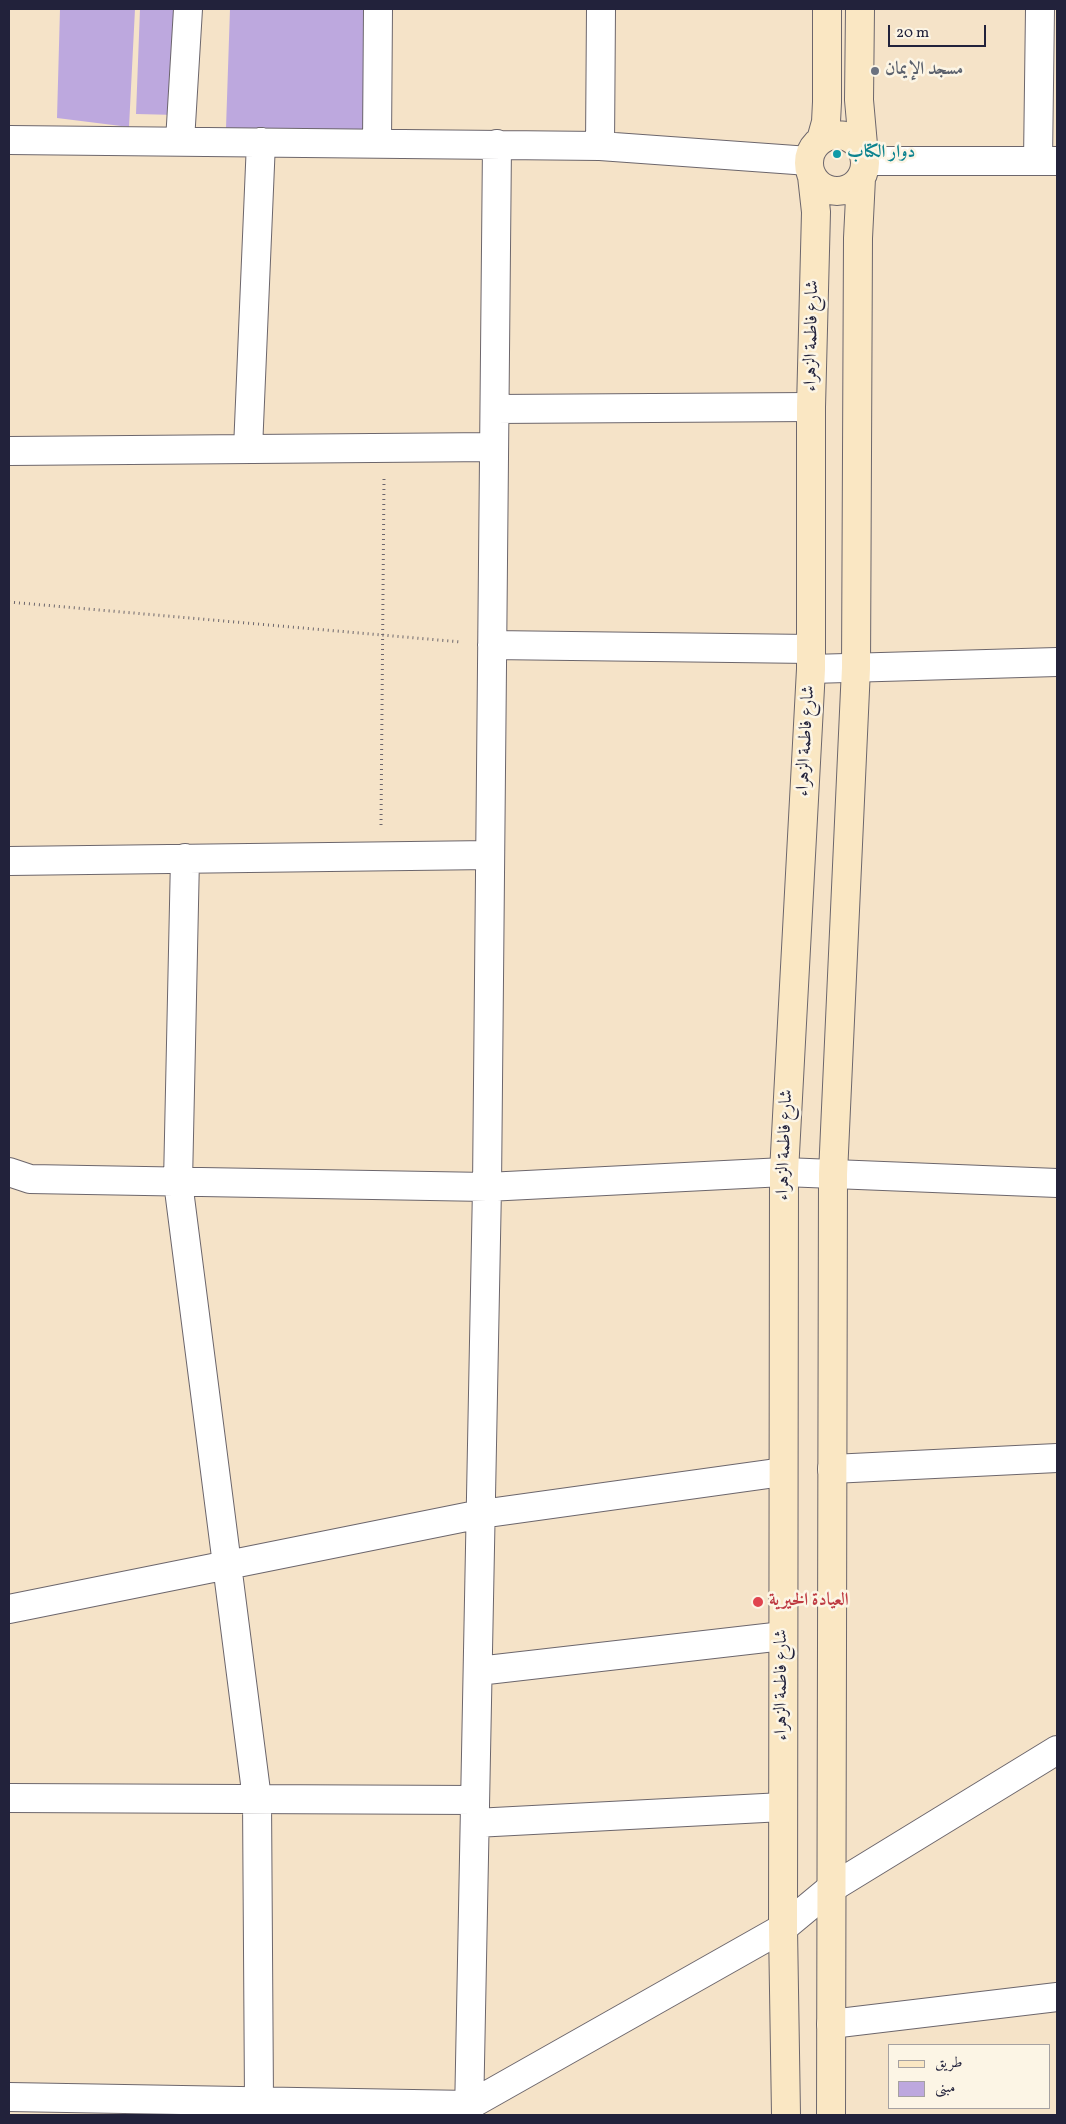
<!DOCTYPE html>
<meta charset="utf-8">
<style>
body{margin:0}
#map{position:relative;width:1066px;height:2124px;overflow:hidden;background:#f5e3c8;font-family:Vollkorn,Amiri,serif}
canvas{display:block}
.frame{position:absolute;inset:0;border:10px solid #22223b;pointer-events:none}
.legend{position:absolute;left:888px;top:2044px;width:162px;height:65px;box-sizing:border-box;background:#fcf5e5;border:1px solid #a5a1a1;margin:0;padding:6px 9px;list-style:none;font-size:15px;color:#22223b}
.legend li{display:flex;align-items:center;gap:10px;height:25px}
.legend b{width:25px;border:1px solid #a5a1a1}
.scale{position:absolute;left:888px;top:25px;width:98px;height:22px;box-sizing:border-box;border:2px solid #22223b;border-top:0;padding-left:6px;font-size:15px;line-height:18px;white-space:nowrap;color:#22223b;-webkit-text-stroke:4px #fcf5e5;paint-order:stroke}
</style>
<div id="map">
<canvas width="1066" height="2124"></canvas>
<div class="frame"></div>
<ul class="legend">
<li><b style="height:6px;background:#fae7c3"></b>طريق</li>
<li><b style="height:14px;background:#bda8de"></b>مبنى</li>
</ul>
<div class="scale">20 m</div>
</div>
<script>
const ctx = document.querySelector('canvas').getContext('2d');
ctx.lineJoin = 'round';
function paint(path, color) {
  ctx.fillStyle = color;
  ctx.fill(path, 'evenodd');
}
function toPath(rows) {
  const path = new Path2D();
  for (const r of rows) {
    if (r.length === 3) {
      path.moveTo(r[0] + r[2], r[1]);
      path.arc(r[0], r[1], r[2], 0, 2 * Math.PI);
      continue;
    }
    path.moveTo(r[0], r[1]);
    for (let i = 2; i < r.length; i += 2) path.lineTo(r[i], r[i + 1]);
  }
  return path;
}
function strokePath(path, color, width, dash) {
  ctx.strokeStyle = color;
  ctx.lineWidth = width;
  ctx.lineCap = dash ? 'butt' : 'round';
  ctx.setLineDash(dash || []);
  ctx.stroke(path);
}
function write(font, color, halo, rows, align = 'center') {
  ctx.font = font + ' Vollkorn,Amiri,serif';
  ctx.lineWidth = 5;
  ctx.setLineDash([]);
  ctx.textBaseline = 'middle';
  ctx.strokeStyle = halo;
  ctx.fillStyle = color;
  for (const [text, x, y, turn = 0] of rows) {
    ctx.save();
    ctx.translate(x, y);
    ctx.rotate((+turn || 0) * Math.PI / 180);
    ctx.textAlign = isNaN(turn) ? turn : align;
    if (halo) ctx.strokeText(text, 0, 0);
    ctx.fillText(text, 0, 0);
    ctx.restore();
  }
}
paint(toPath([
 [60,9,135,9,129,127,57,118],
 [140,9,182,9,177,115,136,114],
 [230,9,368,9,367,135,226,128]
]), '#bda8de');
const minor = toPath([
 [9,140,600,146,809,161],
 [180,141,188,9],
 [377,143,378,9],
 [600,146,601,9],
 [865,161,1057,161],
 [1038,161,1040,9],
 [495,409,811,407],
 [248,449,261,142],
 [9,451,494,447],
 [492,645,811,649],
 [811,669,1057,662],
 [185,858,178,1182,257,1799,259,2101],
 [9,861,490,855],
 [9,1172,30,1179,487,1187,784,1172,1057,1183],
 [832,1469,1057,1458],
 [9,1609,481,1514,783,1472],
 [478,1671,783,1636],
 [9,1798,475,1800],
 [475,1823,783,1807],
 [831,2024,1057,1997],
 [9,2097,470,2105,783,1928,830,1889,1057,1750],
 [469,2115,487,1187,497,144]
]);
const secondary = toPath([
 [860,9,859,100,864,156],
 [837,163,28],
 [821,140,826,122,827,102,827,9],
 [786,2115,783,1928,784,1172,811,669,811,407,816,212,812,176],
 [831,2115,833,1174,856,668,858,238,861,178]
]);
strokePath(minor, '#6c666c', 30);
strokePath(secondary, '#6c666c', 30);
strokePath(toPath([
 [9,602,461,642],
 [381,825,384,479]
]), '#6c666c', 3, [1, 4]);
strokePath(minor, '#fff', 28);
strokePath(secondary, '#fae7c3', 28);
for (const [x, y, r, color] of [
 [875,71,5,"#6b7280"],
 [837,154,5,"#0f9aa8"],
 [758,1602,6,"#e0444e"]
]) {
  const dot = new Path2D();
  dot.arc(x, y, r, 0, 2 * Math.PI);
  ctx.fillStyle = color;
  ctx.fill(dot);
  strokePath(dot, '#fcf5e5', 2);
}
write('bold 18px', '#5b616d', '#fcf5e5', [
 ["مسجد الإيمان",885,71]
], 'left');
write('bold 18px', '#0d838f', '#fcf5e5', [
 ["دوار الكتاب",847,154]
], 'left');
write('18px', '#22223b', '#fcf5e5', [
 ["شارع فاطمة الزهراء",813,336,-89],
 ["شارع فاطمة الزهراء",807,741,-87],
 ["شارع فاطمة الزهراء",786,1145,-88],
 ["شارع فاطمة الزهراء",783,1685,-90]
]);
write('bold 18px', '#be3a42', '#fcf5e5', [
 ["العيادة الخيرية",769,1602]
], 'left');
</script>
